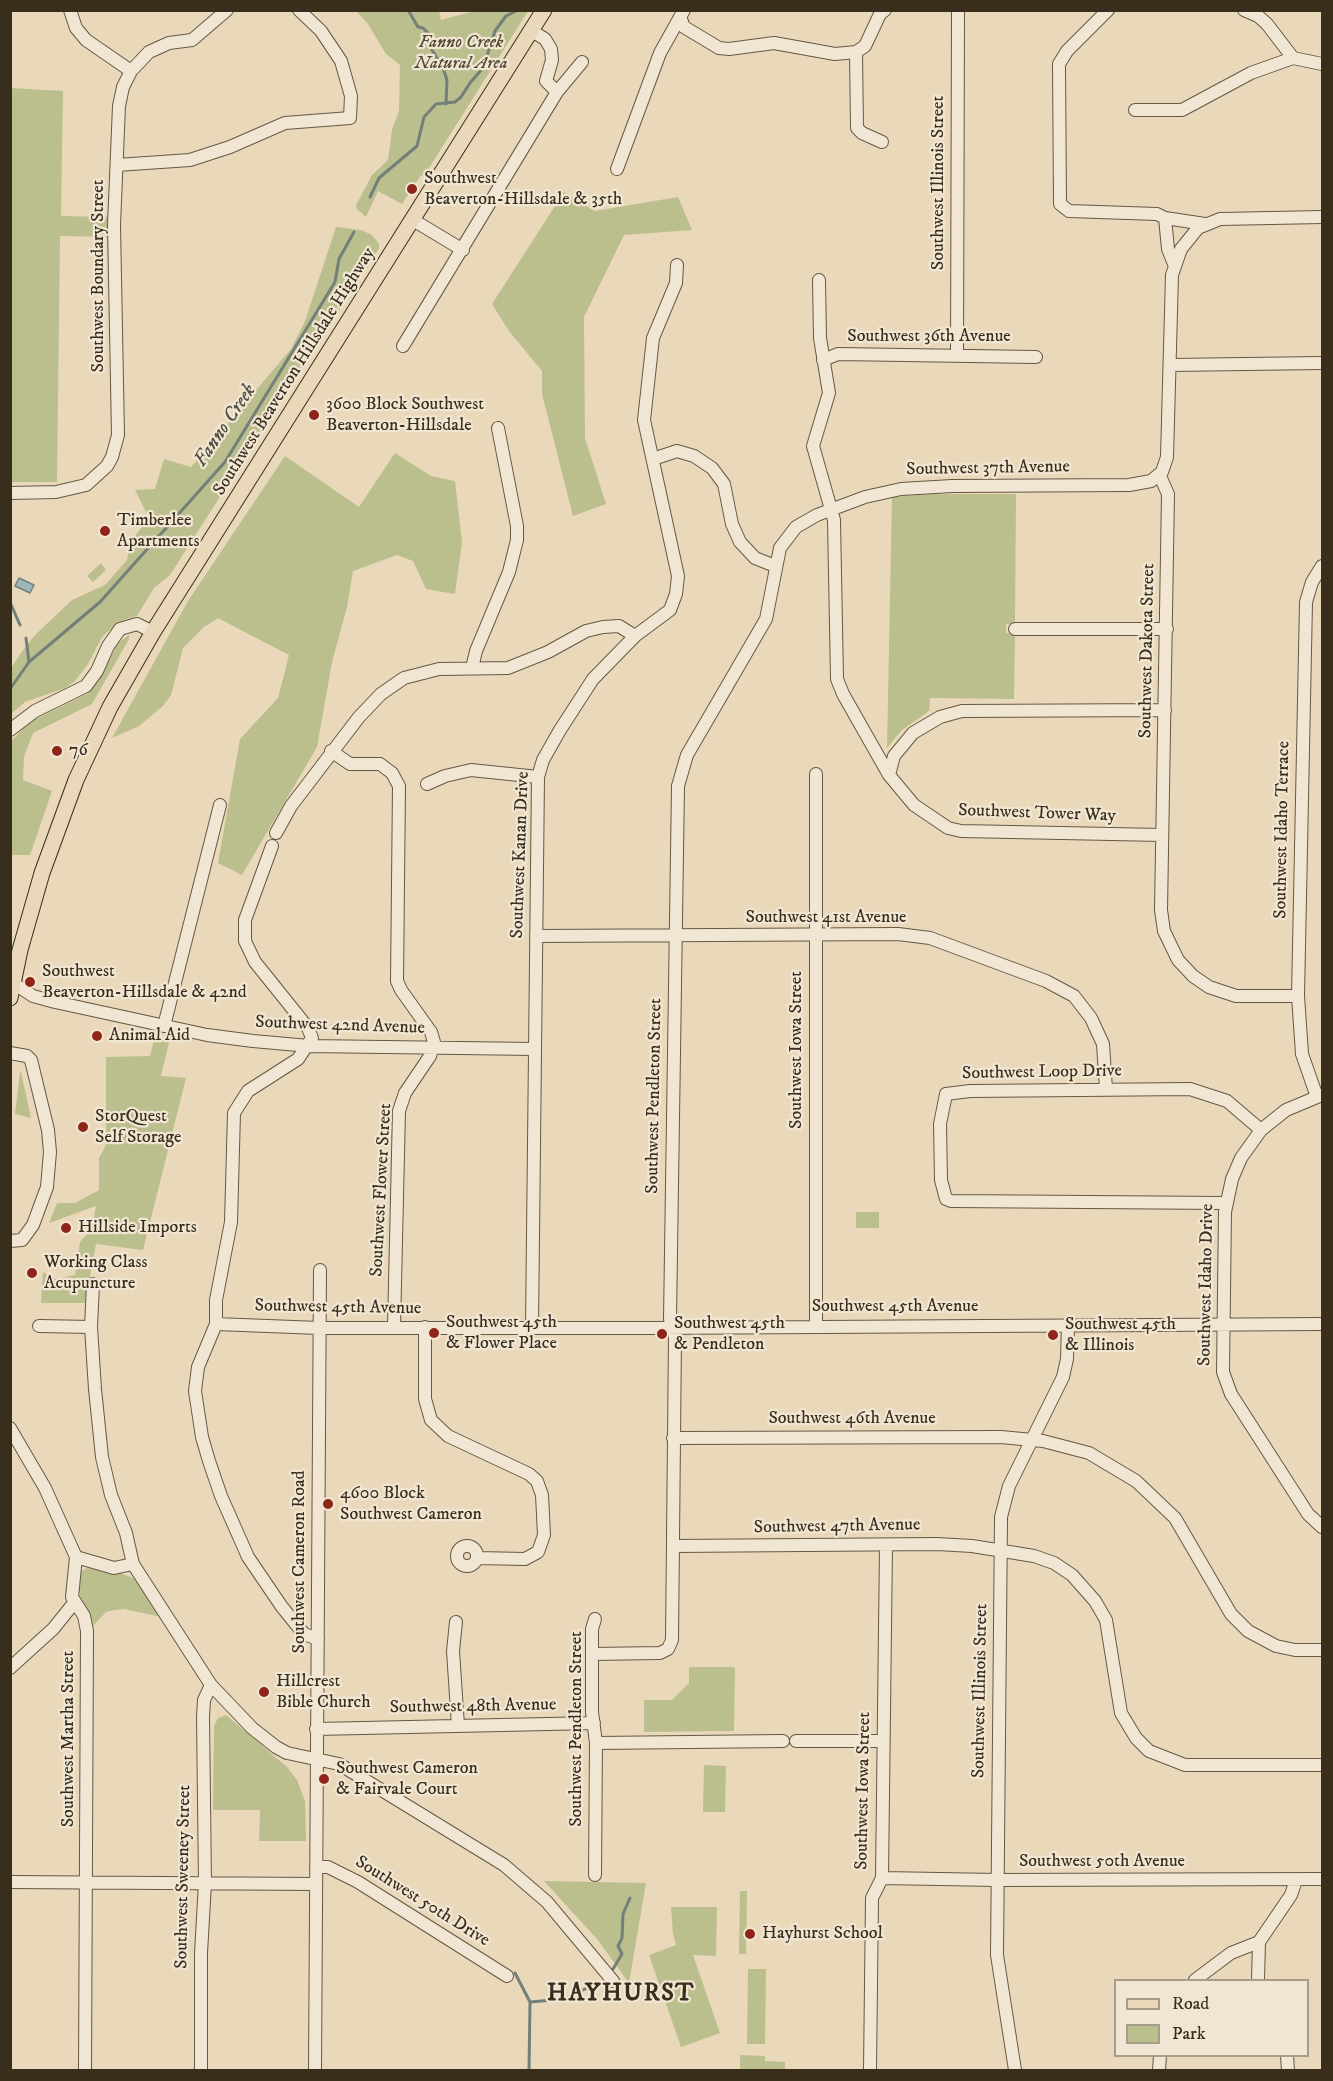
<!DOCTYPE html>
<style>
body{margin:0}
#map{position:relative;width:1333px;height:2081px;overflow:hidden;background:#ead8bb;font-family:"IM FELL DW Pica",serif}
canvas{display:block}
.frame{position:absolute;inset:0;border:12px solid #392d1c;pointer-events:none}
.legend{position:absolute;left:1114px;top:1979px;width:195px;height:78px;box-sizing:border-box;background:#f1e6d3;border:2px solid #a79c8a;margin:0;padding:8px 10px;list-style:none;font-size:18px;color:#392d1c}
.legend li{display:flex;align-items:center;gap:12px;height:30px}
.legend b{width:30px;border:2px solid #a79c8a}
</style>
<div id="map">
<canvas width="1333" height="2081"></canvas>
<div class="frame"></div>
<ul class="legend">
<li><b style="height:8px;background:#ead8bb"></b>Road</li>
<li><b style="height:16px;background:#bbbe8d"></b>Park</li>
</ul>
</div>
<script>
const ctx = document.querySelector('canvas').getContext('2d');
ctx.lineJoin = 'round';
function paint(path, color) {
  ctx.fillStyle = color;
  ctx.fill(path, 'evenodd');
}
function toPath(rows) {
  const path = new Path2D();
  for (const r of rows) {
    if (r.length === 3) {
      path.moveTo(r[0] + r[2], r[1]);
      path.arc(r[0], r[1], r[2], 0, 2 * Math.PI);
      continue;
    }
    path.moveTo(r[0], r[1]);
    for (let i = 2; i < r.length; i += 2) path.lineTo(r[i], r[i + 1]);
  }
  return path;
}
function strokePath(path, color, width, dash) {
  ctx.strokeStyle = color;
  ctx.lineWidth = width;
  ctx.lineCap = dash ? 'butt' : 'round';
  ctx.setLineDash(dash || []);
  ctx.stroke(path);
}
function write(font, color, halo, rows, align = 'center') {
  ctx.font = font + ' "IM FELL DW Pica",serif';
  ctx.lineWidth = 4.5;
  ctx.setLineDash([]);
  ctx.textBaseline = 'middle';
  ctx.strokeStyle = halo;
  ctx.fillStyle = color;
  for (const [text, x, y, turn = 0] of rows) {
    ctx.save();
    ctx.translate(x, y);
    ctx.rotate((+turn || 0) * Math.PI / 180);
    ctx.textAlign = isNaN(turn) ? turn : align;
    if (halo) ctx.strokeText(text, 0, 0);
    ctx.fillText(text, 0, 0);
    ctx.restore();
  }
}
paint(toPath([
 [356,11,439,11,441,20,474,11,528,11,424,176,421,175,402,204,378,191,366,217,357,209,356,205,372,175,388,160,392,130,399,111,400,65,386,54,368,24],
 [11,88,63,91,61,216,108,217,108,237,60,236,57,482,11,482],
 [564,192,595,211,678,197,692,230,624,235,584,317,585,438,606,504,573,516,542,394,542,371,509,331,492,304],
 [336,227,361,230,372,235,379,244,379,248,170,575,154,588,137,616,118,622,102,637,88,664,75,681,65,688,25,702,11,714,11,668,21,653,35,635,72,600,105,585,127,560,130,542,149,518,135,490,155,489,164,459,191,467,291,349,305,321],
 [395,453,431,476,455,481,462,542,455,594,426,589,413,561,397,555,353,571,347,607,332,662,317,747,242,875,218,863,240,739,278,698,289,655,218,618,204,627,183,648,171,695,163,706,139,726,112,738,188,601,285,456,359,507],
 [933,494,1016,494,1015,624,1006,624,1006,633,1015,634,1014,699,930,698,929,711,902,730,887,748,892,497],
 [101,563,106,570,93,582,87,576],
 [129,635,129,639,92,704,33,733,24,757,23,780,52,791,30,855,11,855,11,741,30,722,87,694,98,682,118,643],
 [155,1037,170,1038,161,1076,186,1078,143,1250,96,1244,85,1303,41,1303,43,1272,55,1279,75,1275,80,1242,92,1228,96,1206,49,1223,57,1203,75,1203,99,1190,99,1158,106,1145,106,1057,150,1056],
 [20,1072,21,1072,31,1118,15,1114],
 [856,1212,879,1212,879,1228,856,1228],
 [87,1568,120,1573,139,1580,161,1617,124,1609,115,1610,106,1612,91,1628,78,1589,80,1572],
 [689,1667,735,1667,734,1731,644,1732,644,1700,672,1700,689,1683],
 [226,1715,287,1767,297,1780,305,1801,306,1841,259,1841,260,1810,213,1810,214,1726,218,1718],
 [704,1765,726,1766,725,1812,703,1812],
 [544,1881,646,1883,629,1983,597,1939],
 [740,1891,747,1891,746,1954,739,1954],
 [671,1907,717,1907,716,1956,693,1955,720,2033,681,2047,649,1955,676,1945,673,1934],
 [748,1969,766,1969,765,2044,747,2044],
 [740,2055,765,2056,765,2061,785,2062,785,2070,740,2070]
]), '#bbbe8d');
const water = toPath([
 [19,578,34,585,30,593,15,586,19,578]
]);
paint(water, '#9ab8b7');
strokePath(water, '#738079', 1.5);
strokePath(toPath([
 [408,10,418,27,423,28,428,33,429,45,443,68,447,80,446,104],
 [370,197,379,178,417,146,424,117,436,104,455,102,461,97,470,83,483,68,495,31,506,16,518,10],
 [10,602,20,625],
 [26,638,29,662],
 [10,689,29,662,100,602,225,462,335,282,339,259,354,232],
 [613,1969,622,1954,618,1946,622,1938,623,1914,630,1898],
 [515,1973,530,2002,529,2070],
 [530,2002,565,1999,591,1986]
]), '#738079', 3);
const minor = toPath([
 [70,10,76,28,86,40,131,71],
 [1108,10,1067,51,1059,64,1060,204,1069,211,1157,214,1165,218,1168,249,1174,264],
 [1244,10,1258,16,1267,24,1293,58],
 [681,19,684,27,719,48,729,49,774,43,835,54,856,52,865,46,880,14,885,10],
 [532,31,545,39,551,49,552,60,546,81,557,92],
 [856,52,857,128,862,133,882,142],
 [1135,110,1182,110,1251,73,1293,58,1322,64],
 [117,165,190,160,230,147,285,123,350,118,351,96,341,61,321,31,299,10],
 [617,169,660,53,684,10],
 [1165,218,1205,224],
 [413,220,463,250],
 [819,280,820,338,829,393,813,446,834,520,837,679,843,694,889,775,914,805,948,828,961,831,1162,835],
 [403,346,557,92,582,62],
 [957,355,958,10],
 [823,360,838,354,1036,357],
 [1170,365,1322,363],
 [653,459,677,451,694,456,712,468,724,484,732,524,740,542,755,558,775,566],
 [1160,476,1168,494,1161,910,1164,931,1178,960,1193,976,1209,987,1236,996,1298,996],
 [10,493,56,492,86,485,107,466,112,457,118,435,114,225,119,106,123,87,131,71,149,52,169,43,192,40,227,10],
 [1015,629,1167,629],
 [472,668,476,651,509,572,517,540,517,526,498,428],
 [10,730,35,711,86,686,97,671,108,646,120,629,137,624,153,632],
 [331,751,350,764,380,764,392,773,399,786,397,981,401,990,431,1032,434,1042,430,1056,405,1093,399,1111,394,1327],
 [816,774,816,1326],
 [889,775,894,756,913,733,940,717,962,711,1165,710],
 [427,784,445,776,471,770,538,777],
 [276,833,291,806,359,717,381,694,404,678,439,669,508,668,548,652,586,631,603,627,619,626,635,636],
 [272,846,245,920,245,941,255,962,308,1028,312,1038,298,1059,248,1091,234,1113,231,1222,216,1300,216,1324,198,1367,195,1391,202,1437,209,1461,221,1496,248,1557,282,1607,304,1634,318,1639],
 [536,936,898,934,930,938,1046,981,1074,996,1091,1018,1103,1044,1106,1089],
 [10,981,33,996,55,1002,207,1035,253,1041,309,1046,534,1049],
 [164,1026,220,805],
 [10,1053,27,1056,31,1060,48,1130,50,1152,47,1187,33,1225,22,1240,10,1241],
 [1322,1095,1286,1110,1261,1130,1241,1158,1232,1179,1225,1212,1223,1372,1231,1394,1308,1514,1322,1527],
 [1317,1097,1302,1054,1298,996,1306,602,1312,582,1322,566],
 [1225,1203,951,1201,946,1199,941,1180,940,1124,946,1094,970,1091,1190,1089,1227,1101,1261,1130],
 [93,1284,91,1327,95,1389,102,1457,111,1495,126,1533,133,1564,211,1685,252,1728,276,1747,287,1753,339,1764,504,1865,547,1902,613,1981],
 [216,1324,319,1328,653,1328,1322,1324],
 [39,1326,91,1327],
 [425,1327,425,1399,431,1420,448,1436,529,1474,537,1481,542,1495,544,1535,538,1552,525,1559,477,1558],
 [532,1327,538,777,543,760,560,730,593,679,635,636,670,610,676,594,678,576,644,420,653,338,676,283,677,265],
 [10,1428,45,1488,76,1557,72,1597,84,1616,87,1631,85,2070],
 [673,1438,1001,1437,1043,1441,1089,1453,1136,1481,1175,1518,1231,1614,1248,1631,1276,1646,1295,1650,1322,1650],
 [467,1556,10],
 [673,1546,937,1544,972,1546,1034,1556,1054,1563,1072,1575,1095,1601,1106,1620,1121,1713,1136,1738,1149,1751,1185,1765,1322,1765],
 [76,1557,114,1568,133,1564],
 [456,1622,453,1651,458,1726],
 [592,1654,660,1653,668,1649,672,1640,675,1337,670,1319,678,786,687,755,766,619,780,548,796,527,817,515,865,497,901,489,952,486,1129,485,1151,481,1162,472,1167,457,1172,275,1181,249,1198,228,1220,219,1322,217],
 [10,1668,53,1629,74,1603],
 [316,1729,594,1723],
 [796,1741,883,1741],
 [596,1743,783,1741],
 [316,1867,328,1867,358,1882,507,1976],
 [595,1875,596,1743,592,1712,592,1629,595,1619],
 [882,1878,997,1880,1322,1879],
 [10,1882,316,1884],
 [1195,1980,1231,1953,1259,1942],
 [1258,1980,1259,1942,1291,1895,1296,1880],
 [1287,2056,1288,2070],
 [201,2070,201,1953,205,1883,203,1717,204,1700,211,1685],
 [315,2070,320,1270],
 [870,2070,872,1898,882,1878,886,1545],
 [1015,2070,997,1955,1001,1517,1009,1486,1063,1377,1067,1359,1068,1325],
 [1159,2070,1160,2056]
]);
const major = toPath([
 [10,998,20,950,42,873,76,780,110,707,153,632,544,10]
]);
strokePath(minor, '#655844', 14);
strokePath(major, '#392d1c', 17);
strokePath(minor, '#f1e6d3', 12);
strokePath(major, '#ead8bb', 15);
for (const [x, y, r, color] of [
 [412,189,6,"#8f2418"],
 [314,415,6,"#8f2418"],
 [105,531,6,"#8f2418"],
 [57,751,6,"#8f2418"],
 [30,982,6,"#8f2418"],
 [97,1036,6,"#8f2418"],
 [83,1127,6,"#8f2418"],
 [66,1228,6,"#8f2418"],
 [32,1273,6,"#8f2418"],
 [434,1333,6,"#8f2418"],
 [662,1334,6,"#8f2418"],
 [1053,1335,6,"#8f2418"],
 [328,1504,6,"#8f2418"],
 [264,1692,6,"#8f2418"],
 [324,1779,6,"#8f2418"],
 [750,1934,6,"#8f2418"]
]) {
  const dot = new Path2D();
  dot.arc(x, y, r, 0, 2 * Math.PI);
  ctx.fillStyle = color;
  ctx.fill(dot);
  strokePath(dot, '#f1e6d3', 2);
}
write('italic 18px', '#534a33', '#f1e6d3', [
 ["Fanno Creek",461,43],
 ["Natural Area",461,64]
]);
write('18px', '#392d1c', '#f1e6d3', [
 ["Southwest",424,179],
 ["Beaverton-Hillsdale & 35th",424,200],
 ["3600 Block Southwest",326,405],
 ["Beaverton-Hillsdale",326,426],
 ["Timberlee",117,521],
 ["Apartments",117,542],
 ["76",69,751],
 ["Southwest",42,972],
 ["Beaverton-Hillsdale & 42nd",42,993],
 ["Animal Aid",109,1036],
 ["StorQuest",95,1117],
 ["Self Storage",95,1138],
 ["Hillside Imports",78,1228],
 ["Working Class",44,1263],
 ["Acupuncture",44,1284],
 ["Southwest 45th",446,1323],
 ["& Flower Place",446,1344],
 ["Southwest 45th",674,1324],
 ["& Pendleton",674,1345],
 ["Southwest 45th",1065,1325],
 ["& Illinois",1065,1346],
 ["4600 Block",340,1494],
 ["Southwest Cameron",340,1515],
 ["Hillcrest",276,1682],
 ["Bible Church",276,1703],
 ["Southwest Cameron",336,1769],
 ["& Fairvale Court",336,1790],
 ["Hayhurst School",762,1934]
], 'left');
write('18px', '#392d1c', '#f1e6d3', [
 ["Southwest Illinois Street",939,183,-90],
 ["Southwest Boundary Street",99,276,-90],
 ["Southwest 36th Avenue",929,337],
 ["Southwest Beaverton Hillsdale Highway",295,372,-58],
 ["Southwest 37th Avenue",988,469,-1],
 ["Southwest Dakota Street",1148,651,-89],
 ["Southwest Tower Way",1037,814,2],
 ["Southwest Idaho Terrace",1283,830,-89],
 ["Southwest Kanan Drive",521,855,-88],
 ["Southwest 41st Avenue",826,918],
 ["Southwest 42nd Avenue",340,1026,2],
 ["Southwest Iowa Street",797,1050,-90],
 ["Southwest Loop Drive",1042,1073,-1],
 ["Southwest Pendleton Street",655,1096,-89],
 ["Southwest Flower Street",382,1190,-87],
 ["Southwest Idaho Drive",1207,1285,-89],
 ["Southwest 45th Avenue",895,1307],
 ["Southwest 45th Avenue",338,1308,1],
 ["Southwest 46th Avenue",852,1419],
 ["Southwest 47th Avenue",837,1527,-1],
 ["Southwest Cameron Road",300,1562,-90],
 ["Southwest Illinois Street",981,1691,-89],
 ["Southwest 48th Avenue",473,1707,-1],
 ["Southwest Pendleton Street",577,1729,-90],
 ["Southwest Martha Street",69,1739,-90],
 ["Southwest Iowa Street",864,1791,-89],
 ["Southwest 50th Avenue",1102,1862],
 ["Southwest Sweeney Street",184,1877,-89],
 ["Southwest 50th Drive",422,1902,32]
]);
write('italic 20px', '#515043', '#f1e6d3', [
 ["Fanno Creek",226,426,-56]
]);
ctx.letterSpacing = '1.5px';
write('bold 24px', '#392d1c', '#f1e6d3', [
 ["HAYHURST",621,1995]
]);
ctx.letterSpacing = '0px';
</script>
